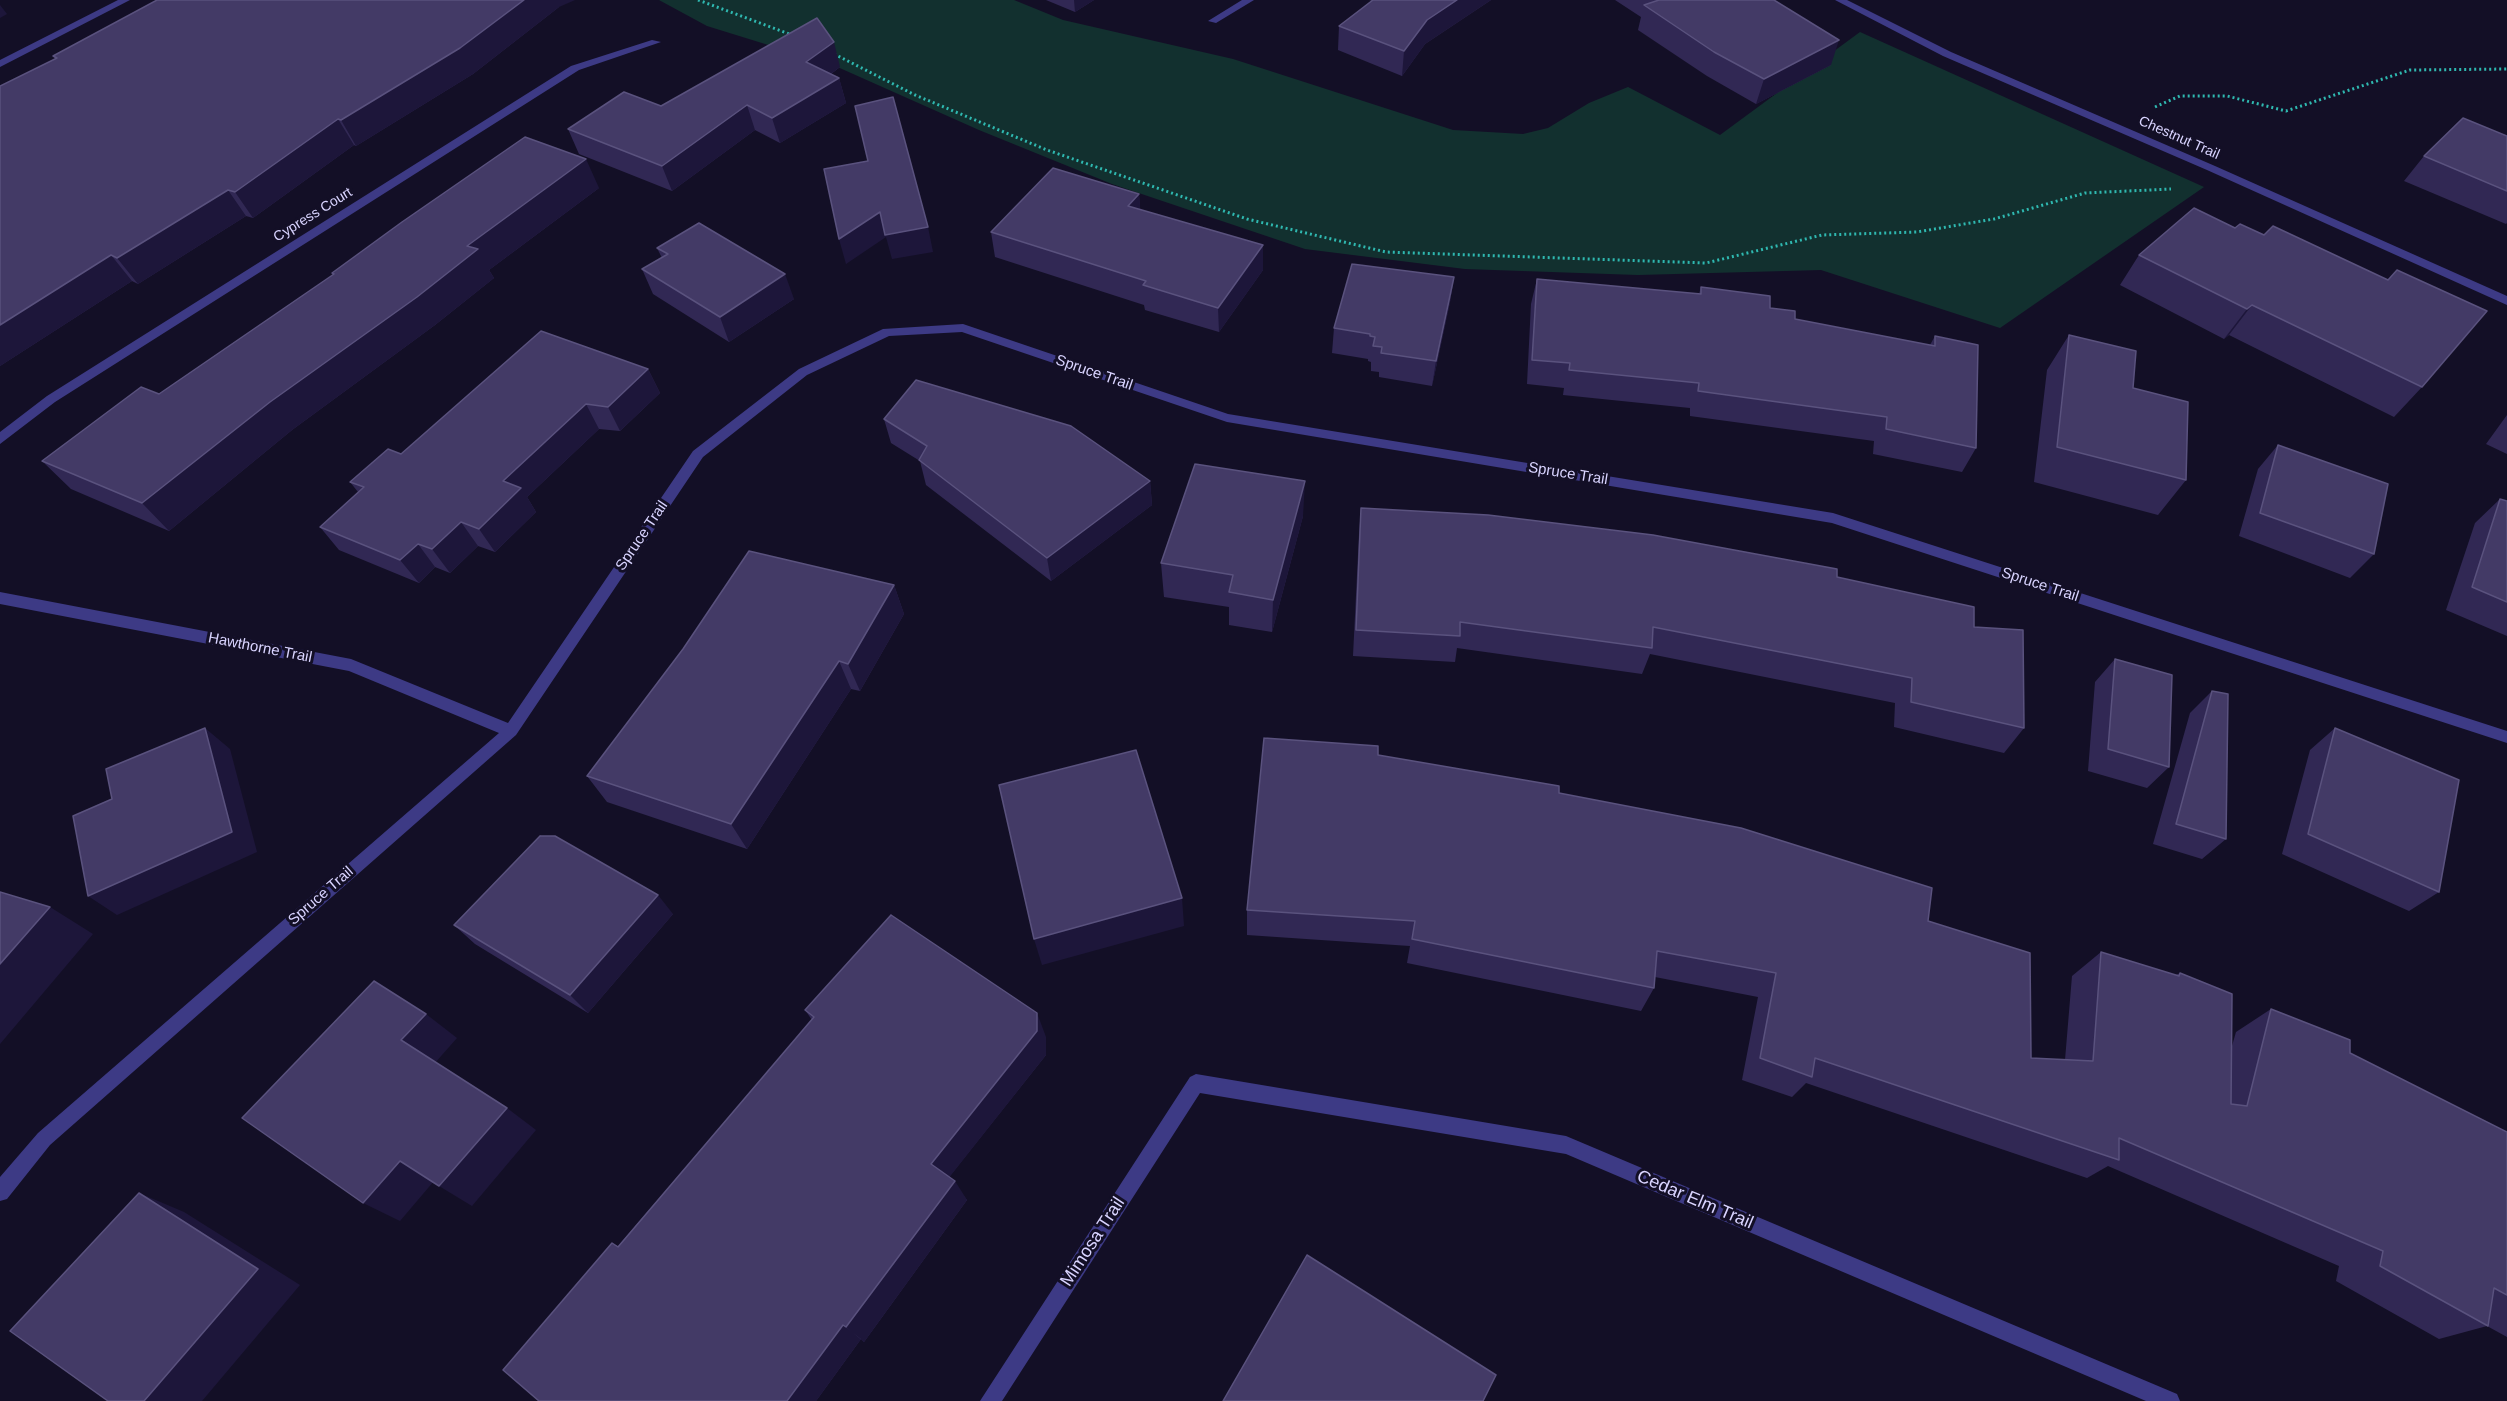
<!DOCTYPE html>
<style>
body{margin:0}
canvas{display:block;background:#130f26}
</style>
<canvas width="2507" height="1401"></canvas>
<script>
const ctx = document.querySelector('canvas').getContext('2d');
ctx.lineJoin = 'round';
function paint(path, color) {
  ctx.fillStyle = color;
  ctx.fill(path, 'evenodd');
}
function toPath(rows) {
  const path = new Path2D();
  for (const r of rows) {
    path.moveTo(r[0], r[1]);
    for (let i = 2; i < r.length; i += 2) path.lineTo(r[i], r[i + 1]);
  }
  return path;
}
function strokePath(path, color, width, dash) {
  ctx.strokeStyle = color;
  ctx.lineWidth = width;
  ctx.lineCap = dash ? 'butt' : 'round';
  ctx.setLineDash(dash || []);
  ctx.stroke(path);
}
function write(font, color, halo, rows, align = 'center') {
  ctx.font = font + ' Helvetica,sans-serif';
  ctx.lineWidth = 6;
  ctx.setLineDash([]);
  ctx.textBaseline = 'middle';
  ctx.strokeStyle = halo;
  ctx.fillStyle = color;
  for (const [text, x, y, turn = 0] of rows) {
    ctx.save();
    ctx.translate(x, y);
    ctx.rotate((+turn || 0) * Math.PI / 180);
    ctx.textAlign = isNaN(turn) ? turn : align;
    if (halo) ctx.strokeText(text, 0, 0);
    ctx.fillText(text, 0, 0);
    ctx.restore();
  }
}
paint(toPath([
 [659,0,1014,0,1063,20,1233,59,1453,130,1523,134,1548,128,1589,103,1628,87,1720,135,1860,32,2204,187,2000,328,1821,270,1638,275,1465,269,1305,249,1112,184,979,130,833,65,707,26]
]), '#12302f');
strokePath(toPath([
 [698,0,792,35],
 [834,54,915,95,1047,150,1247,219,1386,252,1706,263,1822,235,1917,232,1994,219,2085,193,2171,189],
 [2155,107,2180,96,2227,96,2286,111,2410,70,2507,69]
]), '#2fb8b0', 3, [2, 3]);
paint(toPath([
 [118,0,130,0,0,67,0,60,118,0],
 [1242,0,1254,0,1216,23,1208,21,1242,0],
 [1835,0,1847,0,1951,52,2215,166,2507,296,2507,305,2207,170,1943,56,1835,0],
 [652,40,661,42,579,70,55,402,0,444,0,432,47,396,571,66,652,40],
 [963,324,1228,414,1833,513,2507,731,2507,743,1832,523,1227,422,962,332,889,336,807,375,703,457,516,735,50,1145,7,1199,0,1201,0,1177,38,1133,499,733,349,671,0,604,0,592,351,659,508,723,693,451,799,369,883,329,963,324],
 [1196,1074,1566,1136,2177,1394,2180,1401,2146,1401,1566,1154,1200,1093,1002,1401,980,1401,1190,1077,1196,1074]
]), '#3d3a85');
paint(toPath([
 [1046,0,1094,0,1075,12],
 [1369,0,1491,0,1425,44,1402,76,1338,50,1339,26,1372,1],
 [1615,0,1774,0,1831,65,1756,104,1707,76,1638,30,1641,17],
 [559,7,473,74,356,146,354,145,253,218,246,216,138,284,132,281,0,366,55,59,53,56],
 [840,67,831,74,839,78,846,103,780,143,755,130,672,191,579,154,568,129,661,106],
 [2507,136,2507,223,2506,224,2404,181,2424,156],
 [599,188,489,270,494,278,435,325,292,430,169,531,71,489,42,461,159,394,333,275,332,273],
 [1139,194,1140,210,1263,270,1219,332,1145,310,1144,305,995,257,991,232],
 [2235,228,2264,235,2388,280,2422,387,2394,417,2229,335,2224,339,2120,285,2139,255],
 [657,248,794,299,729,342,653,294,642,269,662,258],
 [1454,277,1450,302,1432,386,1379,377,1379,372,1371,371,1371,362,1368,361,1368,359,1332,353,1334,328],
 [1537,279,1699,294,1701,287,1770,308,1795,319,1930,345,1935,336,1976,448,1962,472,1873,454,1874,441,1690,416,1690,408,1563,395,1564,388,1527,384,1531,304],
 [2069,335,2133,388,2186,480,2158,515,2034,482,2047,370],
 [648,369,660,393,620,431,599,429,527,497,536,512,495,552,478,546,450,573,435,567,419,583,339,550,320,527,358,492,350,482,401,454],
 [2507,415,2507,454,2486,444],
 [884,419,1150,481,1152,505,1051,581,926,485,920,461,891,443],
 [2278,445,2374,554,2350,578,2239,536,2258,469],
 [2500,499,2507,501,2507,636,2446,610,2475,523],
 [1361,508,1837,577,1974,627,2024,728,2004,753,1894,727,1895,703,1650,654,1642,674,1457,648,1455,662,1353,656,1359,534],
 [1303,516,1272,632,1229,625,1229,607,1164,597,1161,563],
 [894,585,904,614,860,691,851,689,747,849,607,802,587,776],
 [2115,659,2169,767,2147,788,2088,771,2095,682],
 [2212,691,2226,839,2202,859,2153,844,2190,713],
 [2335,728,2439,892,2409,911,2282,854,2310,750],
 [1378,755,1559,793,1928,921,2031,1058,2065,1060,2072,976,2101,952,2176,975,2180,973,2232,1046,2236,1032,2271,1009,2350,1053,2507,1132,2507,1337,2487,1326,2439,1339,2336,1281,2339,1266,2108,1166,2087,1178,1806,1083,1792,1097,1742,1080,1758,997,1655,977,1654,988,1641,1011,1407,963,1410,946,1247,935,1247,910],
 [673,914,588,1013,475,944,454,925],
 [805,1010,1046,1037,1046,1055,949,1177,967,1200,864,1342,861,1339,816,1401,612,1243,618,1246,812,1020]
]), '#312854');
paint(toPath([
 [524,0,575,0,559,7,473,74,356,146,341,120],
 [1074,0,1094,0,1075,12],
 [1457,0,1491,0,1425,44,1402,76,1404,51,1427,20],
 [0,5,7,14,0,18],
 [1839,40,1831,65,1756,104,1764,79],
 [834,42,840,67,813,87,806,62],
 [839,78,846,103,780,143,772,118],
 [747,105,755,130,672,191,662,166],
 [338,119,354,145,253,218,235,192],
 [586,159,599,188,489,270,494,278,435,325,292,430,169,531,142,503,467,246],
 [228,190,246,216,138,284,117,258],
 [1139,194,1141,219,1128,206],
 [880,212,928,227,933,252,892,259,886,237,846,264,839,239],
 [1263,245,1263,270,1219,332,1218,308],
 [111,255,132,281,0,366,0,325],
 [785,274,794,299,729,342,720,317],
 [1454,277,1450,302,1432,386,1436,361],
 [2252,305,2229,335,2224,339,2247,309],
 [648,369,660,393,620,431,608,407],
 [586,404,599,429,527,497,536,512,495,552,479,529,503,481],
 [1150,481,1152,505,1051,581,1047,558],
 [1305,481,1303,516,1272,632,1273,600],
 [461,522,478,546,450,573,432,549],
 [418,544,435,567,419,583,400,560],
 [894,585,904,614,860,691,848,664],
 [839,661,851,689,747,849,731,824],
 [205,728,230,749,257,852,117,915,88,896],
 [658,895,673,914,588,1013,570,995],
 [1182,898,1184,926,1042,965,1034,939],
 [50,907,93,934,0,1044,0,964],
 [1037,1013,1046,1037,1046,1055,944,1184,931,1164],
 [426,1014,457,1038,434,1064,401,1040],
 [507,1108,536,1130,472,1206,439,1186],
 [400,1161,434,1181,400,1221,363,1203],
 [955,1181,967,1200,864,1342,846,1327],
 [139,1193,184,1212,300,1285,202,1401,144,1401],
 [843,1325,861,1339,816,1401,787,1401]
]), '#1d163a');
const building = toPath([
 [157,0,524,0,460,48,341,120,338,119,235,192,228,190,117,258,111,255,0,325,0,86,57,58,53,56,157,0],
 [1373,0,1457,0,1427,20,1404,51,1339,26,1373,0],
 [1659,0,1774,0,1839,40,1764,79,1714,52,1644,5,1659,0],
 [817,18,834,42,806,62,839,78,772,118,747,105,662,166,568,129,624,92,661,106,817,18],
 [893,97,928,227,885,235,880,212,839,239,824,169,868,161,855,106,893,97],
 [2463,118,2507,136,2507,191,2424,156,2463,118],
 [525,137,586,159,467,246,478,249,417,297,270,402,142,503,42,461,141,387,159,394,334,274,332,273,402,222,525,137],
 [1053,168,1139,194,1128,206,1263,245,1218,308,1143,285,1146,281,991,232,1053,168],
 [2194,208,2235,228,2240,224,2264,235,2273,226,2388,280,2397,270,2487,311,2422,387,2252,305,2247,309,2139,255,2194,208],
 [699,223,785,274,720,317,642,269,668,254,657,248,699,223],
 [1352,264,1454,277,1436,361,1381,353,1382,347,1373,346,1375,337,1370,336,1370,334,1334,328,1352,264],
 [1537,279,1701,294,1701,287,1770,296,1770,308,1795,311,1795,319,1935,346,1935,336,1978,345,1976,448,1886,429,1887,417,1698,391,1699,383,1569,370,1570,363,1532,360,1537,279],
 [541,331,648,369,608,407,586,404,503,481,521,488,479,529,461,522,432,549,418,544,400,560,320,527,364,487,350,482,388,449,401,454,541,331],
 [2069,335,2136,351,2133,388,2188,402,2186,480,2057,447,2069,335],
 [916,380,1071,426,1150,481,1047,558,919,460,927,446,884,419,916,380],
 [2278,445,2388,484,2374,554,2260,513,2278,445],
 [1195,464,1305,481,1273,600,1229,592,1233,575,1161,563,1195,464],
 [2500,499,2507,501,2507,602,2472,587,2500,499],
 [1361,508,1488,515,1653,535,1837,569,1837,577,1974,607,1974,627,2023,630,2024,728,1911,702,1912,678,1653,627,1652,648,1460,622,1460,636,1356,630,1361,508],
 [749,551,894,585,848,664,839,661,731,824,587,776,683,649,749,551],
 [2115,659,2172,675,2169,767,2108,749,2115,659],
 [2212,691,2228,694,2226,839,2176,824,2212,691],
 [205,728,232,832,88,896,73,816,112,799,106,769,205,728],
 [2335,728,2459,780,2439,892,2308,834,2335,728],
 [1264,738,1378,746,1378,755,1559,786,1559,793,1741,828,1932,888,1928,921,2030,953,2031,1058,2093,1061,2101,952,2179,976,2180,973,2232,994,2231,1104,2247,1106,2271,1009,2350,1040,2350,1053,2507,1132,2507,1295,2494,1288,2488,1326,2380,1266,2383,1251,2119,1138,2119,1160,1815,1058,1812,1077,1760,1058,1776,973,1657,951,1654,988,1412,939,1415,921,1247,910,1264,738],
 [1136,750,1182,898,1034,939,999,785,1136,750],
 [540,836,555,836,658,895,570,995,454,925,540,836],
 [0,892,50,907,0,964,0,892],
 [891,915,1037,1013,1037,1031,931,1164,955,1181,846,1327,843,1325,787,1401,539,1401,503,1370,612,1243,618,1247,814,1017,805,1010,891,915],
 [374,981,426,1014,401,1040,507,1108,439,1186,400,1161,363,1203,242,1118,374,981],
 [139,1193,258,1269,144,1401,108,1401,10,1331,139,1193],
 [1307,1255,1496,1375,1483,1401,1223,1401,1307,1255]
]);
paint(building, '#433a66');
strokePath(building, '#5a527e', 1.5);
write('14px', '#d9d4ff', '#130f26', [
 ["Chestnut Trail",2179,138,24],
 ["Cypress Court",313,215,-32]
]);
write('15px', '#d9d4ff', '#130f26', [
 ["Spruce Trail",1094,373,19],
 ["Spruce Trail",1568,474,9],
 ["Spruce Trail",642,536,-56],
 ["Spruce Trail",2040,585,18],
 ["Hawthorne Trail",260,648,11],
 ["Spruce Trail",321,896,-41]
]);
write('18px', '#d9d4ff', '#130f26', [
 ["Cedar Elm Trail",1695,1200,23],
 ["Mimosa Trail",1093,1242,-57]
]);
</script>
